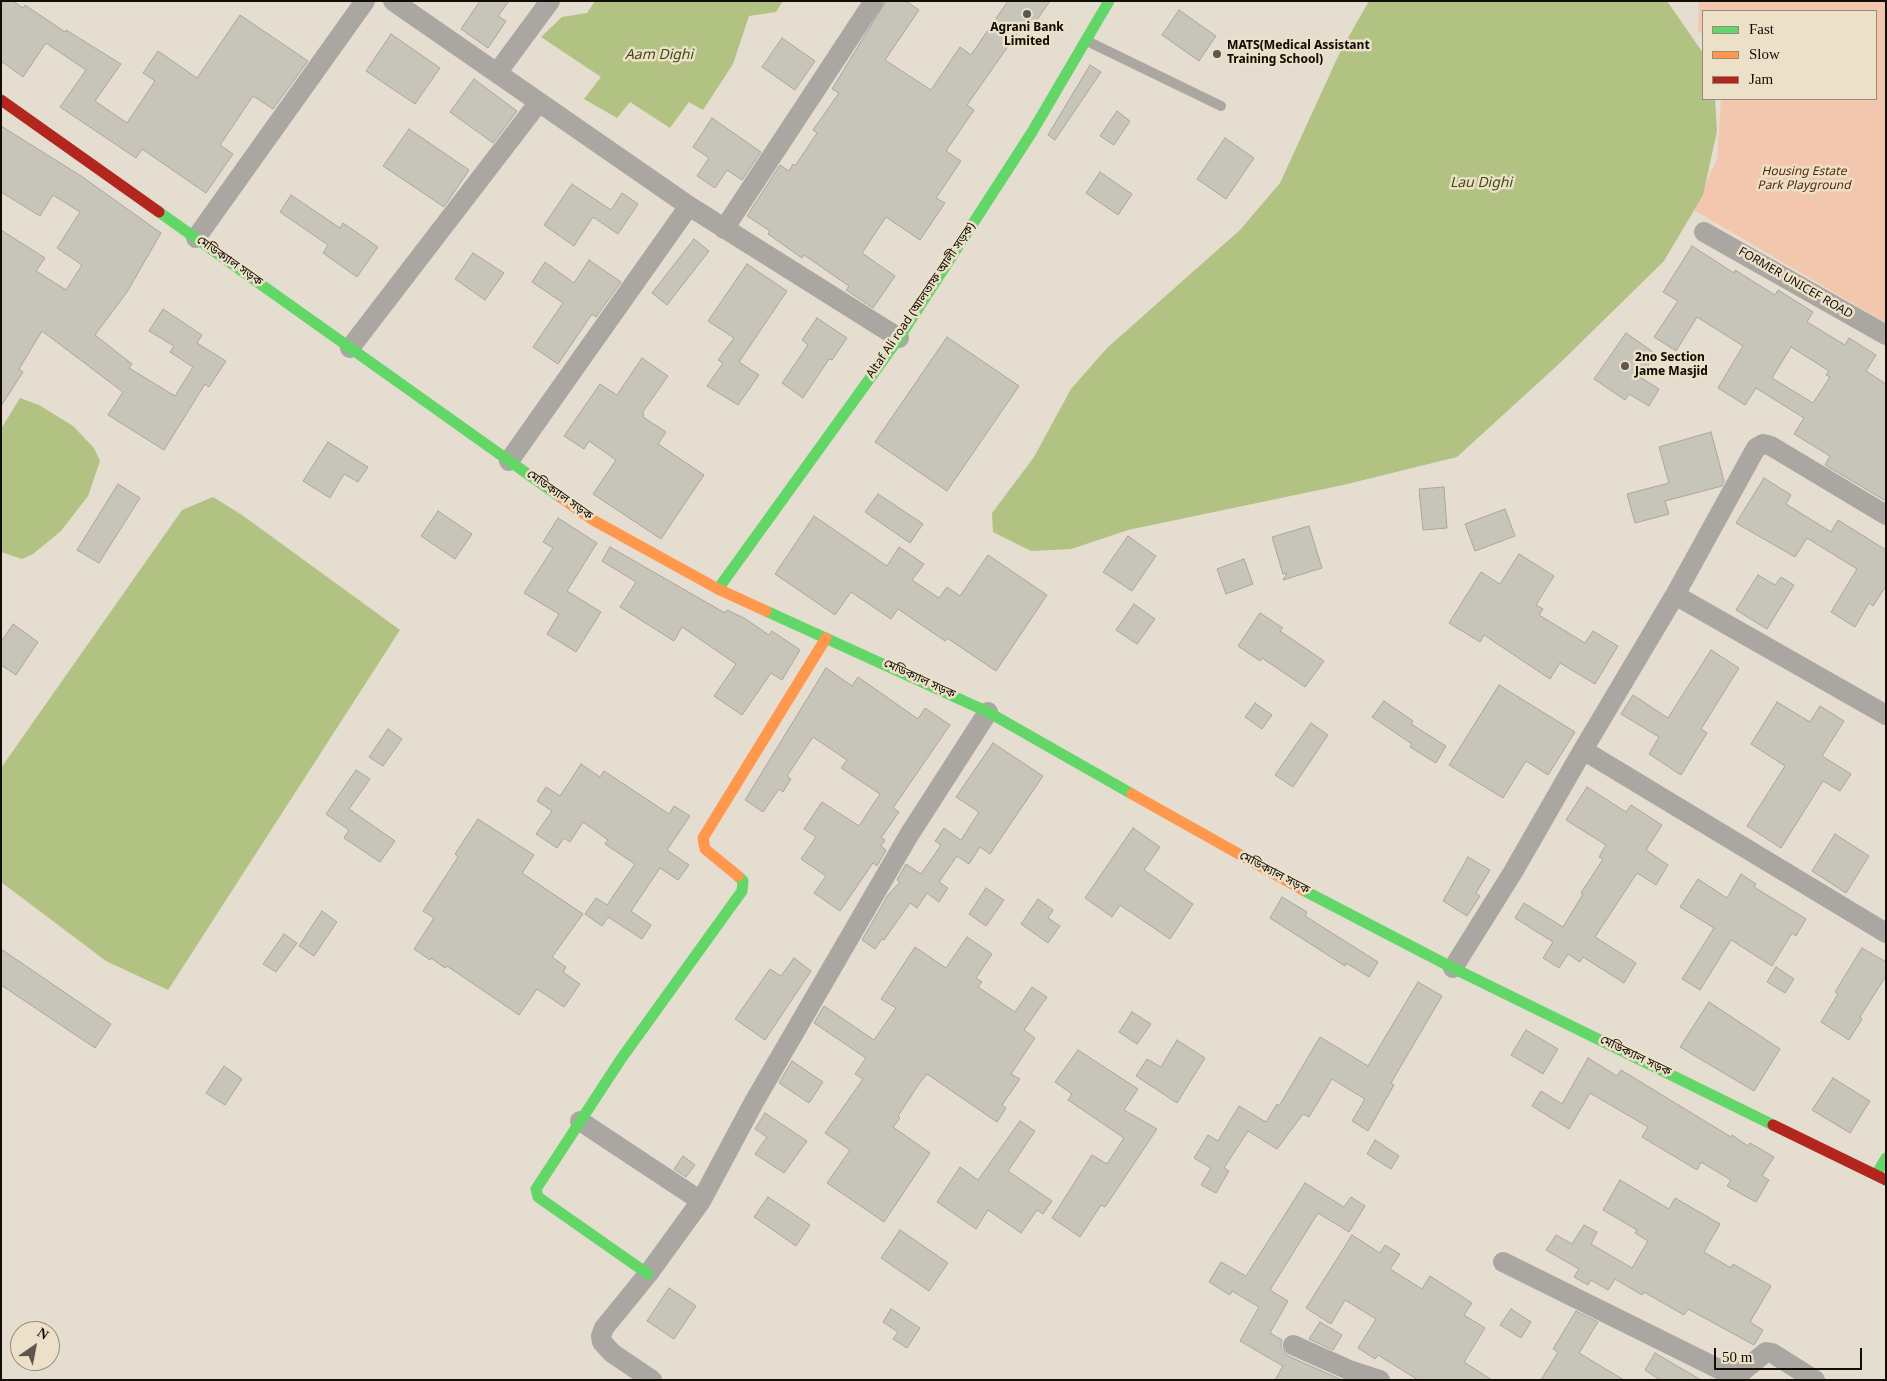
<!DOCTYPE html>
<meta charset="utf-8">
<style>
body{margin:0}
#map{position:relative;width:1887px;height:1381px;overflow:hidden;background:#e4ddd0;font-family:Georgia,serif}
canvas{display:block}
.frame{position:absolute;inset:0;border:2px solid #120e06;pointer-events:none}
.legend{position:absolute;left:1702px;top:10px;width:175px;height:90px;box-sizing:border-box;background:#ece0c8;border:1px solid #958c7a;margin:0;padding:6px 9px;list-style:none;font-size:15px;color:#120e06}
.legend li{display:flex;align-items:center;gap:10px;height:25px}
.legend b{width:25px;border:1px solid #958c7a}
.north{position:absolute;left:10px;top:1321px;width:50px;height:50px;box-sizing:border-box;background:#ece0c8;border:1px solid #958c7a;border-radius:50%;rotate:33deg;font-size:14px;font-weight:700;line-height:20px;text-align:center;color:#120e06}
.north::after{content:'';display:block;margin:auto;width:18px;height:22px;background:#5c564d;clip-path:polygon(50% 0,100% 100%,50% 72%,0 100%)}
.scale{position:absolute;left:1714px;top:1348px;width:148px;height:22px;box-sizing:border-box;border:2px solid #120e06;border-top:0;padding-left:6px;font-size:15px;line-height:18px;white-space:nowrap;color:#120e06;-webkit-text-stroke:4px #ece0c8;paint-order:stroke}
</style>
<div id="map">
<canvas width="1887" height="1381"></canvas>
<div class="frame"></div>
<ul class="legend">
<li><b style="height:6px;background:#63d668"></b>Fast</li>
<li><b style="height:6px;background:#ff974d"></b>Slow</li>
<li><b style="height:6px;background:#b3261e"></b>Jam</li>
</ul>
<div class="north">N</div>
<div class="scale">50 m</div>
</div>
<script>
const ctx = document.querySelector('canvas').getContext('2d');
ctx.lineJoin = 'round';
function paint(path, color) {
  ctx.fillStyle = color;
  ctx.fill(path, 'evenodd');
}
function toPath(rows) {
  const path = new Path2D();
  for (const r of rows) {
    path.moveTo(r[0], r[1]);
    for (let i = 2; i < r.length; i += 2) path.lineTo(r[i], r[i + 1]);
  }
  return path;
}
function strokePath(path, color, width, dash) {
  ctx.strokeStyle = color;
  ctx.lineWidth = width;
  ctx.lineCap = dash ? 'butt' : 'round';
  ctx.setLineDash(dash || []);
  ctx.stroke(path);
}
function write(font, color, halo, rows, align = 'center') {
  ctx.font = font + ' Georgia,"Noto Sans Bengali",serif';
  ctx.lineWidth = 5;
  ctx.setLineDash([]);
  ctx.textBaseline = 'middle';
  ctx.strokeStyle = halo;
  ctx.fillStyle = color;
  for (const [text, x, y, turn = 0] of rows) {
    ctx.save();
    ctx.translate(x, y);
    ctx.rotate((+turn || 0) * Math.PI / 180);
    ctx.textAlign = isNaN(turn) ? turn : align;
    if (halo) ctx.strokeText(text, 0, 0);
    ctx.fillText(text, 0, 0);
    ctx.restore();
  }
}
paint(toPath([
 [1699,1,1886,1,1886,323,1694,210,1717,159,1721,99,1876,99,1876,11,1703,11,1703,37,1698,29]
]), '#f2c7ae');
paint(toPath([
 [595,1,783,1,776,12,749,16,733,64,703,110,689,102,670,128,630,102,617,118,584,99,601,77,541,37,562,17,587,13],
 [1369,1,1667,1,1703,53,1703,99,1715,99,1717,131,1703,195,1664,261,1561,362,1457,457,1343,485,1128,530,1071,549,1031,551,993,532,992,513,1034,457,1071,389,1107,348,1240,230,1280,183,1341,50],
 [20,398,39,405,73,426,94,448,100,461,88,496,61,531,33,554,22,559,1,552,1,429],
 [213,497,242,515,400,630,168,990,106,961,1,882,1,768,182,510]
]), '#b2c283');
const building = toPath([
 [1,1,13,1,23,8,25,5,65,32,66,30,121,64,95,101,127,123,155,81,143,73,158,51,197,78,240,15,308,61,273,109,253,96,220,145,233,154,206,193,142,149,136,158,60,107,86,70,46,43,23,77,1,61,1,1],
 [480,1,509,1,498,16,506,21,488,48,461,29,480,1],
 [886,1,906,1,919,10,885,60,931,90,960,47,971,55,1008,1,1050,1,1032,27,1025,22,967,105,974,110,946,151,961,161,936,198,945,203,920,240,886,217,862,253,895,276,873,308,846,290,849,286,804,255,802,258,768,234,770,231,747,216,780,165,789,171,793,164,795,166,817,133,813,130,839,93,832,89,886,1],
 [1179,10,1216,36,1199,61,1162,35,1179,10],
 [391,34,440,68,415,104,366,71,391,34],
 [782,38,815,61,795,90,762,67,782,38],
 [1090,65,1101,72,1055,140,1048,135,1090,65],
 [474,79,517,111,493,143,450,112,474,79],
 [1117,111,1130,121,1114,145,1100,136,1117,111],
 [712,118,761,152,742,180,727,170,715,188,697,176,709,158,693,147,712,118],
 [1,126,81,176,161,233,127,292,95,335,132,364,129,368,175,396,193,367,170,352,174,346,149,331,163,309,202,335,197,343,226,361,209,387,205,384,164,450,108,415,123,392,42,331,19,369,23,372,1,406,1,230,45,258,36,271,66,290,82,265,57,248,80,212,53,195,40,216,1,192,1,126],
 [409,129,469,170,444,207,383,166,409,129],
 [1225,138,1254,158,1226,199,1197,179,1225,138],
 [1100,172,1132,194,1118,215,1086,193,1100,172],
 [572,184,611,210,622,193,638,204,618,234,593,217,574,246,544,225,572,184],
 [291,195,340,228,343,223,378,247,357,277,323,253,328,245,280,212,291,195],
 [694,239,709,251,667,305,652,293,694,239],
 [1692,246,1734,273,1735,270,1775,295,1778,290,1813,312,1807,322,1845,345,1849,338,1876,355,1866,371,1886,384,1886,501,1825,465,1830,456,1794,434,1804,418,1756,388,1745,405,1718,388,1743,346,1697,317,1676,351,1654,337,1678,301,1663,292,1692,246],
 [1791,347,1829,371,1826,375,1830,377,1813,403,1772,378,1791,347],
 [473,253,504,273,485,300,455,279,473,253],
 [589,260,621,282,596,317,592,314,558,364,533,347,563,303,532,282,545,262,574,283,589,260],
 [747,264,787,291,739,362,759,375,738,405,707,386,723,363,718,360,734,338,708,321,747,264],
 [817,318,847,338,832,360,829,359,803,398,782,383,808,345,802,340,817,318],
 [1626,333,1656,354,1640,377,1659,389,1649,406,1629,394,1625,400,1594,379,1626,333],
 [947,337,1019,386,947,491,875,442,947,337],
 [642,358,668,376,642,413,644,414,643,417,666,432,658,444,704,475,661,539,593,494,616,460,589,441,584,449,564,436,600,384,617,395,642,358],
 [1711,432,1724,481,1722,486,1665,501,1669,514,1635,523,1627,494,1669,483,1659,447,1711,432],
 [328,442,368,467,358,482,344,474,330,498,303,481,328,442],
 [1764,478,1791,495,1786,504,1831,532,1838,520,1886,550,1886,586,1873,606,1869,603,1855,627,1831,612,1857,569,1807,538,1795,557,1736,523,1764,478],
 [118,484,140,498,99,563,77,550,118,484],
 [1444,487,1447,528,1423,530,1419,489,1444,487],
 [878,494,923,524,910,543,865,512,878,494],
 [1505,509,1515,536,1475,551,1465,524,1505,509],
 [438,511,472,534,455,559,421,536,438,511],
 [814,516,887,566,899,547,924,564,912,580,939,598,947,587,960,596,988,555,1047,595,996,671,947,638,945,641,898,609,891,619,851,592,835,615,775,574,814,516],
 [558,518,597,543,567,591,601,612,576,652,547,634,559,614,524,593,553,548,543,542,558,518],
 [1309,526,1322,568,1283,580,1287,573,1283,574,1272,537,1309,526],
 [1128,536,1156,556,1132,591,1103,572,1128,536],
 [610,547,725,613,727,610,744,618,769,635,772,631,800,650,782,680,771,673,742,715,714,696,736,664,682,627,674,641,620,607,636,582,602,561,610,547],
 [1519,554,1554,576,1536,605,1543,609,1539,615,1585,643,1593,631,1618,646,1595,684,1560,663,1550,679,1484,635,1480,642,1449,623,1481,572,1500,584,1519,554],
 [1244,559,1253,584,1226,594,1217,569,1244,559],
 [1758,575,1775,585,1781,577,1794,585,1767,629,1736,610,1758,575],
 [1134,604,1155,619,1137,644,1116,630,1134,604],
 [1260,613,1283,628,1280,631,1324,661,1305,687,1262,658,1260,661,1238,646,1260,613],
 [13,624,38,642,16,675,1,665,1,642,13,624],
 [1711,650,1739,668,1701,729,1707,733,1681,775,1649,754,1659,737,1621,714,1633,695,1668,718,1711,650],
 [826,668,852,686,858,677,918,719,925,708,950,725,893,808,899,812,881,838,885,840,881,846,886,850,877,866,873,863,840,911,814,893,826,876,801,859,816,837,804,829,822,802,859,826,880,794,841,768,847,760,813,737,787,776,791,779,783,792,779,789,763,812,745,800,826,668],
 [1499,685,1575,732,1548,775,1526,761,1503,798,1449,765,1499,685],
 [1384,701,1413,721,1411,724,1446,746,1436,763,1410,747,1412,744,1372,717,1384,701],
 [1777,702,1810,722,1820,706,1844,721,1822,756,1851,774,1840,791,1823,781,1781,848,1747,826,1785,766,1751,744,1777,702],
 [1255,703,1272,715,1262,729,1245,717,1255,703],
 [1311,723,1328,735,1293,787,1275,775,1311,723],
 [388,729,402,739,383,766,369,757,388,729],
 [993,743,1043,776,990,854,980,847,969,864,957,856,939,882,948,888,939,902,927,893,917,908,910,903,884,940,882,939,875,949,862,940,888,895,900,882,897,880,906,864,921,874,941,845,935,841,944,828,961,840,979,812,956,797,993,743],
 [581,764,600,777,604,771,669,814,674,806,690,816,667,850,689,865,678,880,660,868,631,911,651,925,642,939,608,917,602,926,585,914,596,898,607,905,635,864,605,844,608,840,583,822,570,842,564,838,557,848,536,834,552,811,537,801,546,787,560,796,581,764],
 [356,770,370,779,349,809,395,841,380,862,344,838,349,830,326,814,356,770],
 [1587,787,1626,812,1631,805,1662,825,1646,850,1668,865,1656,885,1637,873,1595,937,1636,963,1624,983,1583,957,1580,962,1568,954,1559,968,1543,958,1553,942,1515,918,1524,903,1563,927,1583,894,1581,893,1603,859,1599,857,1606,845,1566,820,1587,787],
 [478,819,534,855,522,873,583,914,552,957,566,967,563,972,580,984,564,1007,537,989,519,1015,447,966,445,968,431,958,430,960,414,949,434,918,423,911,451,868,458,857,455,854,478,819],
 [1133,828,1160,847,1144,870,1193,904,1170,939,1120,905,1112,917,1085,898,1133,828],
 [1835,834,1869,856,1846,893,1812,871,1835,834],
 [1468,857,1490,870,1476,893,1480,896,1467,916,1443,901,1468,857],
 [1741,874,1756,884,1754,887,1806,919,1796,936,1792,933,1772,966,1731,940,1700,990,1682,979,1714,928,1680,907,1698,879,1727,898,1741,874],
 [986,888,1004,900,986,926,969,914,986,888],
 [1282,897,1307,912,1305,916,1378,962,1369,977,1346,963,1345,966,1270,918,1282,897],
 [1038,899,1053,910,1048,918,1060,926,1048,943,1021,924,1038,899],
 [322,911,337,922,314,956,299,946,322,911],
 [284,934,297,943,276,972,263,964,284,934],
 [967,937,992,954,976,978,982,982,978,987,1015,1012,1032,987,1047,997,1024,1030,1035,1038,1011,1074,1020,1079,1002,1105,1006,1108,997,1122,927,1074,919,1084,898,1116,900,1118,893,1127,930,1153,884,1222,827,1183,850,1150,825,1133,863,1079,855,1074,866,1058,814,1023,824,1006,874,1040,896,1008,881,999,915,947,946,968,967,937],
 [1862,948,1886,962,1886,976,1860,1017,1862,1019,1849,1040,1821,1022,1838,994,1835,992,1862,948],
 [1,949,111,1024,95,1048,1,985,1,949],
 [794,958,811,971,765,1040,735,1019,770,969,781,976,794,958],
 [1776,967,1794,979,1785,993,1767,982,1776,967],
 [1418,982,1442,996,1391,1083,1394,1085,1368,1131,1352,1121,1365,1099,1332,1079,1309,1117,1303,1114,1277,1149,1248,1131,1224,1168,1229,1171,1216,1193,1201,1185,1211,1168,1194,1158,1208,1135,1218,1141,1239,1106,1266,1122,1277,1104,1279,1106,1320,1037,1368,1066,1418,982],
 [1709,1002,1780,1049,1754,1091,1680,1047,1709,1002],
 [1132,1012,1151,1024,1137,1044,1119,1032,1132,1012],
 [1526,1030,1558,1049,1543,1074,1511,1055,1526,1030],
 [1177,1040,1205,1058,1177,1103,1136,1076,1147,1059,1161,1067,1177,1040],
 [1078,1050,1138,1089,1124,1110,1157,1129,1105,1207,1101,1205,1080,1237,1052,1218,1092,1155,1107,1164,1124,1138,1068,1100,1072,1094,1055,1082,1078,1050],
 [1588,1058,1617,1076,1621,1070,1731,1137,1732,1135,1748,1146,1750,1143,1774,1157,1762,1176,1769,1180,1756,1202,1727,1186,1731,1180,1701,1162,1697,1170,1642,1137,1648,1127,1590,1093,1569,1129,1532,1106,1541,1091,1562,1104,1588,1058],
 [792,1061,823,1082,809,1103,779,1083,792,1061],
 [224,1066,242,1079,225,1105,206,1093,224,1066],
 [1833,1078,1870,1101,1850,1133,1812,1110,1833,1078],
 [765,1113,807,1141,784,1173,755,1154,767,1137,755,1129,765,1113],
 [1020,1121,1035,1131,1008,1171,1052,1201,1043,1214,1037,1210,1021,1233,988,1210,976,1229,937,1202,960,1167,978,1180,1020,1121],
 [1375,1140,1399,1156,1391,1169,1367,1154,1375,1140],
 [683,1156,695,1165,686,1177,674,1169,683,1156],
 [1620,1180,1669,1209,1675,1198,1720,1224,1704,1252,1731,1268,1733,1264,1771,1286,1750,1322,1763,1330,1754,1345,1688,1309,1684,1315,1644,1292,1642,1295,1615,1279,1608,1290,1591,1280,1588,1285,1574,1277,1579,1269,1546,1250,1556,1235,1572,1244,1584,1225,1597,1232,1591,1244,1632,1268,1648,1241,1635,1233,1637,1230,1603,1210,1620,1180],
 [1305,1183,1344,1207,1351,1197,1365,1206,1349,1232,1318,1213,1270,1290,1288,1301,1270,1333,1282,1340,1281,1347,1288,1356,1342,1380,1275,1380,1283,1366,1240,1341,1259,1307,1232,1291,1230,1295,1209,1282,1221,1262,1246,1276,1305,1183],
 [768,1197,810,1225,796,1246,754,1217,768,1197],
 [900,1230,948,1263,929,1291,881,1258,900,1230],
 [1352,1235,1380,1253,1385,1245,1400,1254,1390,1269,1422,1289,1430,1276,1472,1303,1464,1315,1485,1328,1464,1362,1492,1380,1418,1380,1378,1355,1375,1359,1358,1348,1376,1319,1345,1300,1331,1324,1306,1308,1352,1235],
 [669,1288,696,1306,674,1339,647,1321,669,1288],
 [891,1309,920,1328,907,1348,893,1339,898,1332,883,1322,891,1309],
 [1511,1309,1531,1322,1521,1338,1500,1325,1511,1309],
 [1576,1311,1598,1322,1579,1353,1624,1380,1541,1380,1558,1352,1553,1349,1576,1311],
 [1320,1322,1342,1335,1333,1350,1309,1339,1320,1322],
 [1655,1353,1701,1380,1660,1380,1645,1370,1655,1353]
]);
paint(building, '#c7c4b9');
strokePath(building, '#aaa69b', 1);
strokePath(toPath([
 [1087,41,1221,106]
]), '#aaa7a3', 10);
strokePath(toPath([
 [393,1,689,206,899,338],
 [497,73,550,1],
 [724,229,874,1],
 [1704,232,1886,335],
 [196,238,365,1],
 [350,348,539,102],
 [509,461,689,206],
 [1675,595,1756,448,1763,444,1771,446,1886,515],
 [1583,750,1675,595,1886,715],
 [1453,968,1513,872,1583,750,1886,933],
 [580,1121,701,1201],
 [1503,1262,1729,1374,1738,1375,1766,1352,1772,1353,1815,1380],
 [1293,1345,1349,1370,1380,1380],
 [652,1380,612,1353,602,1342,601,1336,604,1328,648,1274,701,1201,754,1102,909,835,988,712]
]), '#aaa7a3', 20);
strokePath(toPath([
 [159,212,560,497],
 [718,589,899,338,1032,132,1109,1],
 [766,611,988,712,1132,794],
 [1303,890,1453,968,1773,1125],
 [1876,1175,1886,1158],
 [648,1274,538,1197,536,1189,621,1059,742,891,743,881,738,876]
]), '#63d668', 11);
strokePath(toPath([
 [560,497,593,520,718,589,766,611],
 [1132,794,1303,890],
 [738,876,705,849,703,838,826,638]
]), '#ff974d', 11);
strokePath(toPath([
 [1,100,159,212],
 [1773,1125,1886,1180]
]), '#b3261e', 11);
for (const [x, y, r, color] of [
 [1027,14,5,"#5c564d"],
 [1217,54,5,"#5c564d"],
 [1625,366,5,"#5c564d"]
]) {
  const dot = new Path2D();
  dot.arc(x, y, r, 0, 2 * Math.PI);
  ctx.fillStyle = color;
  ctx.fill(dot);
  strokePath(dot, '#ece0c8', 2);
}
write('bold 12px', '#120e06', '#ece0c8', [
 ["Agrani Bank",1027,29,"center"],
 ["Limited",1027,43,"center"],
 ["MATS(Medical Assistant",1227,47],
 ["Training School)",1227,61],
 ["2no Section",1635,359],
 ["Jame Masjid",1635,373]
], 'left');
write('italic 12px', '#582405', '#ece0c8', [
 ["Housing Estate",1804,173],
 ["Park Playground",1804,187]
]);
write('12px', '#120e06', '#ece0c8', [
 ["মেডিক্যাল সড়ক",229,262,35],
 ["FORMER UNICEF ROAD",1795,284,30],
 ["Altaf Ali road (আলতাফ আলী সড়ক)",922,301,-56],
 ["মেডিক্যাল সড়ক",559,496,35],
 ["মেডিক্যাল সড়ক",919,680,25],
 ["মেডিক্যাল সড়ক",1274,874,28],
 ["মেডিক্যাল সড়ক",1635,1057,26]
]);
write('italic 14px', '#3c4c0e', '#ece0c8', [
 ["Aam Dighi",659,56],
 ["Lau Dighi",1481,184]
]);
</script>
